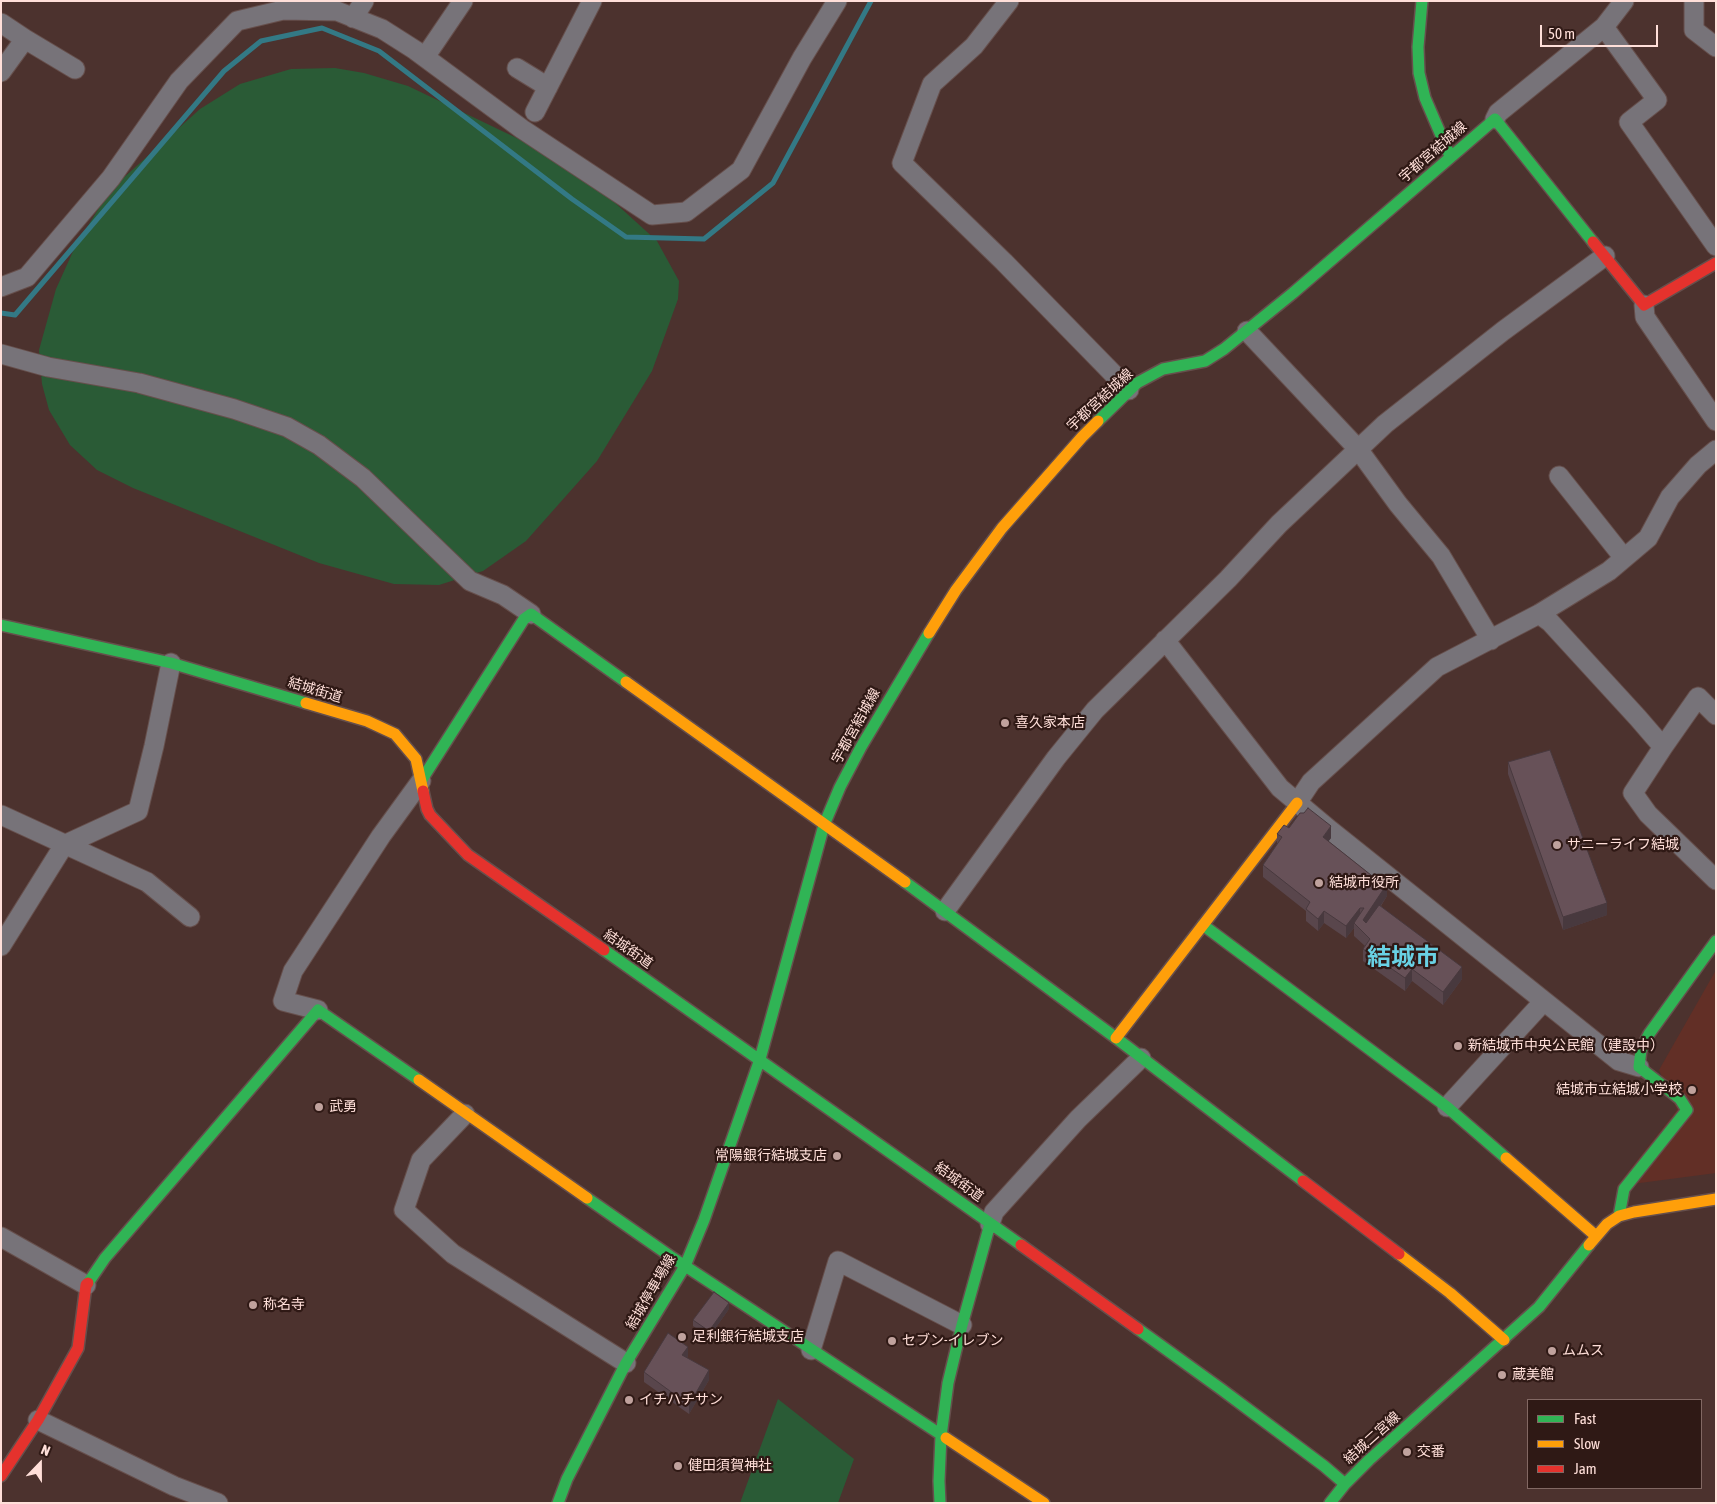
<!DOCTYPE html>
<meta charset="utf-8">
<style>
body{margin:0}
#map{position:relative;width:1717px;height:1504px;overflow:hidden;background:#4c322e;font-family:"Asap Condensed",sans-serif}
canvas{display:block}
.frame{position:absolute;inset:0;border:2px solid #ffdfd9;pointer-events:none}
.legend{position:absolute;left:1527px;top:1399px;width:175px;height:90px;box-sizing:border-box;background:#2f1915;border:1px solid #826863;margin:0;padding:6px 9px;list-style:none;font-size:15px;color:#ffdfd9}
.legend li{display:flex;align-items:center;gap:10px;height:25px}
.legend b{width:25px;border:1px solid #826863}
.north{position:absolute;left:15px;top:1439px;width:50px;height:50px;-webkit-text-stroke:4px #2f1915;paint-order:stroke;rotate:22deg;font-size:14px;font-weight:700;line-height:20px;text-align:center;color:#ffdfd9}
.north::after{content:'';display:block;margin:auto;width:18px;height:22px;background:#ffdfd9;clip-path:polygon(50% 0,100% 100%,50% 72%,0 100%)}
.scale{position:absolute;left:1540px;top:25px;width:118px;height:22px;box-sizing:border-box;border:2px solid #ffdfd9;border-top:0;padding-left:6px;font-size:15px;line-height:18px;white-space:nowrap;color:#ffdfd9;-webkit-text-stroke:4px #2f1915;paint-order:stroke}
</style>
<div id="map">
<canvas width="1717" height="1504"></canvas>
<div class="frame"></div>
<ul class="legend">
<li><b style="height:6px;background:#30b455"></b>Fast</li>
<li><b style="height:6px;background:#ff9f0a"></b>Slow</li>
<li><b style="height:6px;background:#e5322d"></b>Jam</li>
</ul>
<div class="north">N</div>
<div class="scale">50 m</div>
</div>
<script>
const ctx = document.querySelector('canvas').getContext('2d');
ctx.lineJoin = 'round';
function paint(path, color) {
  ctx.fillStyle = color;
  ctx.fill(path, 'evenodd');
}
function toPath(rows) {
  const path = new Path2D();
  for (const r of rows) {
    path.moveTo(r[0], r[1]);
    for (let i = 2; i < r.length; i += 2) path.lineTo(r[i], r[i + 1]);
  }
  return path;
}
function strokePath(path, color, width, dash) {
  ctx.strokeStyle = color;
  ctx.lineWidth = width;
  ctx.lineCap = dash ? 'butt' : 'round';
  ctx.setLineDash(dash || []);
  ctx.stroke(path);
}
function write(font, color, halo, rows, align = 'center') {
  ctx.font = font + ' "Asap Condensed","Noto Sans JP",sans-serif';
  ctx.lineWidth = 4.5;
  ctx.setLineDash([]);
  ctx.textBaseline = 'middle';
  ctx.strokeStyle = halo;
  ctx.fillStyle = color;
  for (const [text, x, y, turn = 0] of rows) {
    ctx.save();
    ctx.translate(x, y);
    ctx.rotate((+turn || 0) * Math.PI / 180);
    ctx.textAlign = isNaN(turn) ? turn : align;
    if (halo) ctx.strokeText(text, 0, 0);
    ctx.fillText(text, 0, 0);
    ctx.restore();
  }
}
paint(toPath([
 [1716,970,1716,1173,1617,1186,1677,1110,1659,1070]
]), '#622f26');
paint(toPath([
 [335,68,364,73,408,86,525,142,580,176,613,201,657,241,679,281,678,299,652,371,597,461,526,541,483,571,439,585,394,584,319,563,133,488,97,470,70,445,49,410,42,384,39,350,56,289,75,247,110,190,200,109,240,84,291,69],
 [778,1399,854,1459,838,1503,740,1503]
]), '#2a5b36');
strokePath(toPath([
 [1,313,15,315,224,71,261,41,322,28,379,51,572,199,626,237,704,239,773,183,871,1]
]), '#337985', 5);
const street = toPath([
 [1009,1,974,46,932,84,902,163,1004,262,1129,390],
 [1694,1,1694,30,1716,47],
 [353,18,364,1],
 [1,23,25,39,1,72],
 [1604,27,1657,100,1629,122,1716,246],
 [25,39,75,69],
 [425,57,463,1],
 [517,68,548,87],
 [535,112,592,1],
 [1495,119,1498,113,1604,27,1624,1],
 [1,287,27,277,111,178,179,81,237,21,283,10,337,11,382,29,415,50,522,129,652,215,686,212,741,170,802,58,837,1],
 [1644,305,1645,317,1716,421],
 [1247,331,1358,449,1398,504,1441,556,1491,640],
 [1,354,48,367,139,383,234,409,287,427,319,445,363,478,470,581,503,595,531,614],
 [1559,476,1624,558],
 [1539,614,1550,622,1638,718,1663,747,1633,793,1648,814,1716,880],
 [1165,640,1280,788,1330,830,1619,1061,1639,1067],
 [1663,747,1698,697,1716,715],
 [1297,803,1311,782,1437,667,1539,614,1609,571,1648,538,1670,497,1698,465,1716,450],
 [1,815,147,882,190,917],
 [945,911,1056,758,1095,710,1228,579,1279,524,1385,424,1503,331,1605,256],
 [1,946,64,845,138,811,154,746,171,663],
 [318,1010,283,1001,293,971,381,836,421,781],
 [1447,1107,1544,1001],
 [465,1114,421,1160,404,1210,453,1254,626,1363],
 [990,1224,994,1212,1078,1119,1141,1058],
 [1,1237,86,1285],
 [811,1350,838,1261,962,1325],
 [38,1420,174,1486,218,1503]
]);
const fast = toPath([
 [1422,1,1418,47,1419,73,1425,98,1450,156],
 [1098,421,1137,383,1163,369,1205,361,1224,349,1293,293,1495,119,1593,242],
 [1,625,171,663,306,703],
 [421,781,524,619,531,614,626,682],
 [905,882,1116,1038,1303,1181],
 [1203,925,1447,1107,1506,1158],
 [604,950,1021,1245],
 [760,1059,824,825,840,787,861,747,929,633],
 [587,1198,670,1256,946,1438],
 [1619,1216,1624,1189,1687,1110,1680,1099,1639,1067,1641,1050,1649,1034,1716,941],
 [88,1283,105,1258,318,1010,419,1080],
 [1138,1329,1221,1389,1324,1466,1345,1484],
 [558,1503,567,1479,626,1363,685,1266,704,1220,760,1059],
 [940,1503,939,1481,941,1436,948,1383,962,1325,990,1224],
 [1330,1503,1345,1484,1369,1460,1539,1307,1589,1245]
]);
const slow = toPath([
 [929,633,956,590,1002,528,1082,437,1098,421],
 [626,682,905,882],
 [306,703,367,721,395,734,416,759,423,791],
 [1116,1038,1297,803],
 [419,1080,587,1198],
 [1506,1158,1596,1236],
 [1589,1245,1607,1224,1619,1216,1634,1212,1716,1199],
 [1399,1254,1450,1293,1504,1340],
 [946,1438,1044,1503]
]);
const jam = toPath([
 [1593,242,1644,305,1716,263],
 [423,791,427,809,430,815,468,855,604,950],
 [1303,1181,1399,1254],
 [1021,1245,1138,1329],
 [1,1476,38,1420,78,1348,86,1285,88,1283]
]);
strokePath(street, '#664f4c', 21);
strokePath(fast, '#664f4c', 14);
strokePath(slow, '#664f4c', 14);
strokePath(jam, '#664f4c', 14);
strokePath(street, '#777379', 19);
strokePath(fast, '#30b455', 11);
strokePath(slow, '#ff9f0a', 11);
strokePath(jam, '#e5322d', 11);
paint(toPath([
 [1508,762,1607,915,1563,930,1508,774],
 [1289,828,1331,838,1328,841,1387,896,1381,906,1462,979,1443,1005,1412,981,1405,991,1363,961,1363,949,1365,946,1354,936,1354,928,1346,938,1324,923,1318,931,1306,921,1306,911,1263,877,1263,865,1277,844,1277,834],
 [729,1309,709,1337,693,1326,693,1320],
 [688,1356,687,1358,709,1380,689,1414,644,1382,644,1372]
]), '#59464c');
paint(toPath([
 [1331,826,1331,838,1323,849,1323,837],
 [1387,884,1387,896,1363,932,1363,920],
 [1607,903,1607,915,1563,930,1563,917],
 [1360,908,1360,920,1354,923,1354,928,1346,938,1346,926],
 [1324,911,1324,923,1318,931,1318,919],
 [1462,967,1462,979,1443,1005,1443,992],
 [1412,969,1412,981,1405,991,1405,978],
 [729,1303,729,1309,709,1337,709,1331],
 [688,1347,688,1356,682,1364,682,1355],
 [709,1370,709,1380,689,1414,689,1405]
]), '#48393e');
const building = toPath([
 [1550,750,1607,903,1563,917,1508,762,1550,750],
 [1308,808,1331,826,1323,837,1376,879,1378,877,1387,884,1363,920,1366,923,1379,905,1462,967,1443,992,1412,969,1405,978,1363,949,1370,939,1354,923,1364,908,1360,908,1346,926,1324,911,1318,919,1306,909,1310,902,1263,865,1282,837,1277,834,1284,825,1289,828,1300,813,1304,813,1308,808],
 [714,1292,729,1303,709,1331,693,1320,714,1292],
 [668,1333,688,1347,682,1355,709,1370,689,1405,644,1372,668,1333]
]);
paint(building, '#675158');
strokePath(building, '#48393e', 1);
for (const [x, y, r, color] of [
 [1005,723,5,"#c0a29d"],
 [1557,845,5,"#c0a29d"],
 [1319,883,5,"#c0a29d"],
 [1458,1046,5,"#c0a29d"],
 [1692,1090,5,"#c0a29d"],
 [319,1107,5,"#c0a29d"],
 [837,1156,5,"#c0a29d"],
 [253,1305,5,"#c0a29d"],
 [682,1337,5,"#c0a29d"],
 [892,1341,5,"#c0a29d"],
 [1552,1351,5,"#c0a29d"],
 [1502,1375,5,"#c0a29d"],
 [629,1400,5,"#c0a29d"],
 [1407,1452,5,"#c0a29d"],
 [678,1466,5,"#c0a29d"]
]) {
  const dot = new Path2D();
  dot.arc(x, y, r, 0, 2 * Math.PI);
  ctx.fillStyle = color;
  ctx.fill(dot);
  strokePath(dot, '#2f1915', 2);
}
write('14px', '#ffdfd9', '#2f1915', [
 ["宇都宮結城線",1433,152,-41],
 ["宇都宮結城線",1100,400,-43],
 ["結城街道",315,690,17],
 ["宇都宮結城線",856,726,-61],
 ["結城街道",628,949,35],
 ["結城街道",959,1182,36],
 ["結城停車場線",651,1292,-60],
 ["結城二宮線",1372,1438,-42]
]);
write('14px', '#ffdfd9', '#2f1915', [
 ["喜久家本店",1015,723],
 ["サニーライフ結城",1567,845],
 ["結城市役所",1329,883],
 ["新結城市中央公民館（建設中）",1468,1046],
 ["結城市立結城小学校",1682,1090,"right"],
 ["武勇",329,1107],
 ["常陽銀行結城支店",827,1156,"right"],
 ["称名寺",263,1305],
 ["足利銀行結城支店",692,1337],
 ["セブン-イレブン",902,1341],
 ["ムムス",1562,1351],
 ["蔵美館",1512,1375],
 ["イチハチサン",639,1400],
 ["交番",1417,1452],
 ["健田須賀神社",688,1466]
], 'left');
write('bold 24px', '#69d1e4', '#2f1915', [
 ["結城市",1403,957]
]);
</script>
